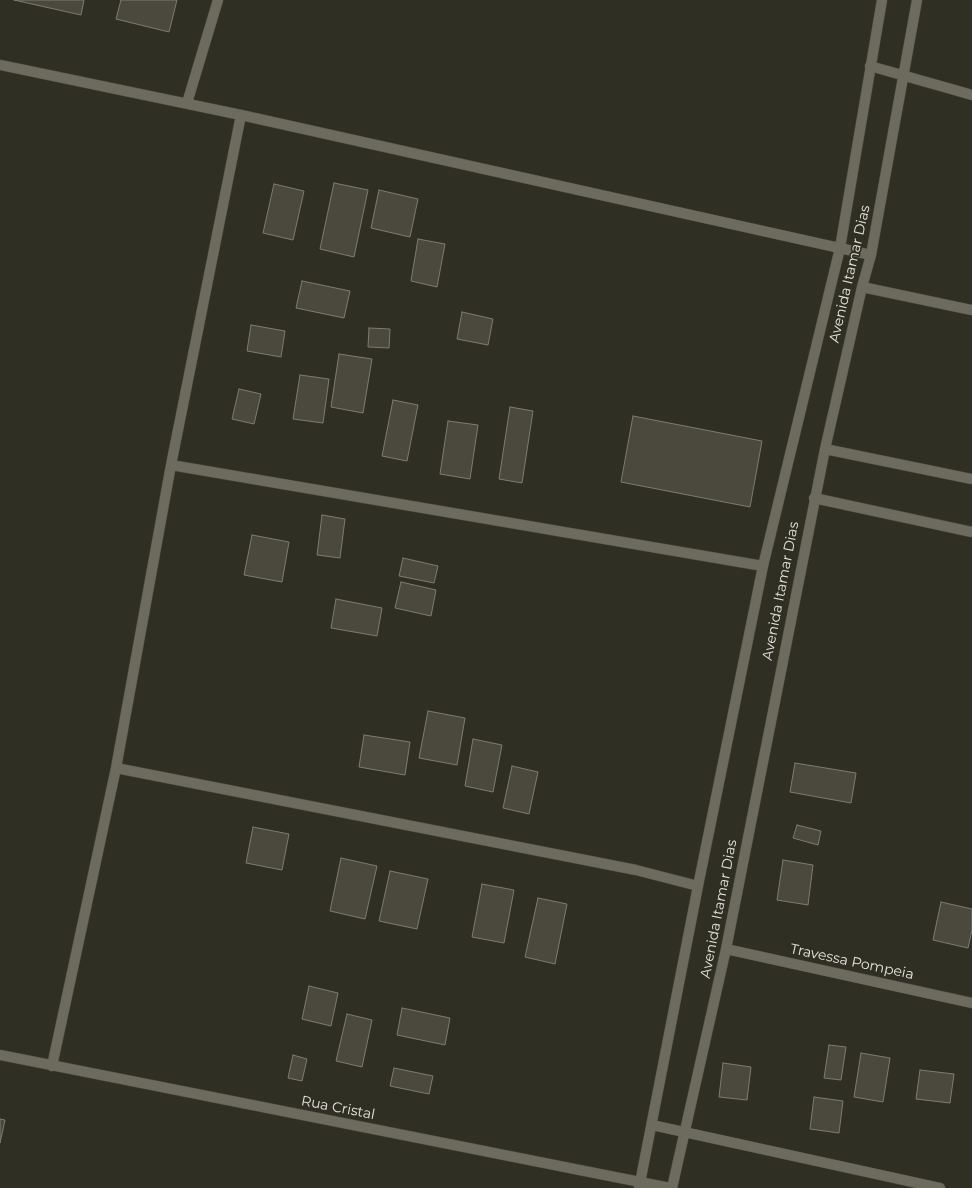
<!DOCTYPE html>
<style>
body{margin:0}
canvas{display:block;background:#302f23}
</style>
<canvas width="972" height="1188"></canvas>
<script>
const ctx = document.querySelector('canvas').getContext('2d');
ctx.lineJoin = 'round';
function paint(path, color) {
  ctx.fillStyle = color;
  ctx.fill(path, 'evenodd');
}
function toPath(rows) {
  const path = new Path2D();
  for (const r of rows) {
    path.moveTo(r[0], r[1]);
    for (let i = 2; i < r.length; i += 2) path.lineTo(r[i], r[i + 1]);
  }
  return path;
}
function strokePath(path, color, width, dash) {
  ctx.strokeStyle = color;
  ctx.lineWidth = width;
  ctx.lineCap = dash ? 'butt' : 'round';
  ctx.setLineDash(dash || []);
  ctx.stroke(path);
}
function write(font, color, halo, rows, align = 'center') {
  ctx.font = font + ' Montserrat,sans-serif';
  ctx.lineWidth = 3.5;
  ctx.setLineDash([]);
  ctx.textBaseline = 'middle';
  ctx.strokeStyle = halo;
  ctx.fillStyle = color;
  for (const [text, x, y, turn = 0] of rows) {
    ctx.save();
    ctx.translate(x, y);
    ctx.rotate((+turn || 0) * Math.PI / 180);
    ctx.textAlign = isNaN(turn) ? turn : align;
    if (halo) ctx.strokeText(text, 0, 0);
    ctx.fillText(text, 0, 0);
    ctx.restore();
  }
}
const building = toPath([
 [14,0,84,0,81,15,14,0],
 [121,0,177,0,169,32,116,19,121,0],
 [334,183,368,190,354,257,320,249,334,183],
 [274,184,304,191,293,240,263,233,274,184],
 [379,190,418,199,410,237,371,228,379,190],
 [418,239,445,244,437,287,411,281,418,239],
 [302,281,350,291,344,318,296,308,302,281],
 [462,312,493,319,488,345,457,339,462,312],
 [251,325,285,331,281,357,247,351,251,325],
 [369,328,390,329,389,348,368,347,369,328],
 [339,354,372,359,363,413,331,407,339,354],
 [300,375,329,379,323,423,293,419,300,375],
 [239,389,261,394,254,424,232,419,239,389],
 [393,400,418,405,407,461,382,456,393,400],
 [510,407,533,411,522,483,499,479,510,407],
 [633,416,762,441,750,507,621,482,633,416],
 [448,421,478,425,470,479,440,474,448,421],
 [322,515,345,519,340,558,317,555,322,515],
 [252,535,289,542,282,582,244,575,252,535],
 [403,558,438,566,434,583,399,576,403,558],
 [401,582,436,590,431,616,395,608,401,582],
 [336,599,382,608,377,636,331,628,336,599],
 [428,711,465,718,457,765,419,758,428,711],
 [364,735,410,742,405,775,359,767,364,735],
 [473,739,502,745,493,792,465,786,473,739],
 [795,763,856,773,851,803,790,792,795,763],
 [512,766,538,772,529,814,503,808,512,766],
 [797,825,821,831,818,845,793,838,797,825],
 [253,827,289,834,282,870,246,863,253,827],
 [341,858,377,866,365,919,330,911,341,858],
 [783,860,813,865,808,905,777,900,783,860],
 [390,871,428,879,417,929,379,921,390,871],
 [482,884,514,890,504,943,472,937,482,884],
 [538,898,567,904,555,964,525,957,538,898],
 [941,902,972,909,972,930,968,948,933,940,941,902],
 [309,986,338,993,331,1026,302,1019,309,986],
 [402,1008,450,1018,445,1045,397,1035,402,1008],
 [347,1014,372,1020,362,1067,336,1061,347,1014],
 [829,1045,846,1047,841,1080,824,1078,829,1045],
 [861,1053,890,1058,883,1102,854,1097,861,1053],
 [293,1055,307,1059,302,1081,288,1078,293,1055],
 [723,1063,751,1067,747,1100,719,1097,723,1063],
 [394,1068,433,1076,429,1094,390,1086,394,1068],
 [920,1070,954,1074,950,1103,916,1099,920,1070],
 [814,1097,843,1101,839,1133,810,1129,814,1097],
 [0,1119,5,1120,0,1143,0,1119]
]);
paint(building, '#4b493d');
strokePath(building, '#7e7c6f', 1);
const minor = toPath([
 [0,65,241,115,871,255],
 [870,66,972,95],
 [187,103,218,0],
 [862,287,972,310],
 [825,449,972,479],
 [171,465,763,566],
 [814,498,972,532],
 [116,768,636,870,698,886],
 [726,949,972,1003],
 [0,1055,670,1188],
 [52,1066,116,768,171,465,241,115],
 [652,1125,940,1188],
 [639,1188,698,886,763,566,840,248,882,0],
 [672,1188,726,949,825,449,862,287,871,255,917,0]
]);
strokePath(minor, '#4e4d43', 11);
strokePath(minor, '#6d6b5e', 10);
write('14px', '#e7e6de', '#302f23', [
 ["Avenida Itamar Dias",850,274,-77],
 ["Avenida Itamar Dias",781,591,-79],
 ["Avenida Itamar Dias",719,909,-79],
 ["Travessa Pompeia",852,962,12],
 ["Rua Cristal",338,1108,11]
]);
</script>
